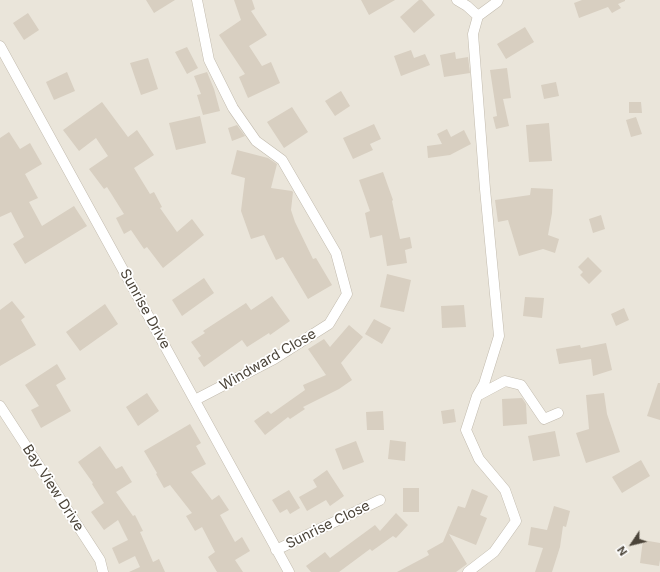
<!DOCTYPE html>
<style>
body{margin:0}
#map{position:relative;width:660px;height:572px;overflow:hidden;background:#f6f3ec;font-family:Inter,sans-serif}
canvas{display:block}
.north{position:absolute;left:612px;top:524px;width:40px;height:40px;-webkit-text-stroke:3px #fff;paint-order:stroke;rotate:235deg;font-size:11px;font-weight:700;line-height:16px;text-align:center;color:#4b4439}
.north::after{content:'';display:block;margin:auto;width:14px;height:18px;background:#4b4439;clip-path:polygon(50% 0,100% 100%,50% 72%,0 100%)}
</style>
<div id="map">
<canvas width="660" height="572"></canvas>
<div class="north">N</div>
</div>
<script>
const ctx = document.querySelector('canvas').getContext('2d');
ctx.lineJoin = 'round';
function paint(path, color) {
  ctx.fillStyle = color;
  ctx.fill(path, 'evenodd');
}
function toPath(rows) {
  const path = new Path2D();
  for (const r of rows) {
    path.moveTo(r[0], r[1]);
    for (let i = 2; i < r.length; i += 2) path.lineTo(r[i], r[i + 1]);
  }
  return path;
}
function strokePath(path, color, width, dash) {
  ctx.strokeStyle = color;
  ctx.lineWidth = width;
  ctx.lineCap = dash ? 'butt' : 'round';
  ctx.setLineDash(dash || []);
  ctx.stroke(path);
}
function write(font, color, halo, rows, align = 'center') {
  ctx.font = font + ' Inter,sans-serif';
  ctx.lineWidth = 3.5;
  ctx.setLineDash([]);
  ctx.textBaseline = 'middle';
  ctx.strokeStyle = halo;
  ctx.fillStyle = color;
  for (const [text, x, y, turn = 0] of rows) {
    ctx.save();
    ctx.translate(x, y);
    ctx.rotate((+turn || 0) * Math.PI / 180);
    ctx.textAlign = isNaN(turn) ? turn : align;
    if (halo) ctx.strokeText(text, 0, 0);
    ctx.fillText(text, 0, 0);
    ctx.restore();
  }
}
paint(toPath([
 [0,0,660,0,660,572,0,572]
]), '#eae5da');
paint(toPath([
 [146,0,175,0,154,13],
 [234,0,252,0,255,9,251,11,267,35,249,46,262,66,271,62,280,83,248,98,239,77,245,74,219,35,241,20],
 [361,0,395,0,369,15],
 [419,0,422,0,435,15,414,33,400,17],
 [582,0,625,0,625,1,618,4,621,8,612,13,608,7,579,18,574,3],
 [28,13,39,30,24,40,13,23],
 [525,27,534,42,506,59,497,44],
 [187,47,198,68,187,74,175,52],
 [411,50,414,58,425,54,430,65,401,76,394,56],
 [455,52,456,59,468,57,470,73,444,77,440,55],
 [148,58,158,89,141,95,130,63],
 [507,68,511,98,503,99,509,126,496,129,493,117,497,116,490,70],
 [67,72,75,91,54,100,46,82],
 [207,72,214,89,220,111,203,115,197,95,201,94,194,76],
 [556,82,559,96,544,99,541,85],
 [341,91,350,106,335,116,325,101],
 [102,102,128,137,137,130,154,155,134,168,150,194,154,192,162,207,160,208,177,232,192,219,204,235,163,268,147,247,144,249,131,230,124,234,116,218,124,214,107,187,104,189,89,169,108,156,96,138,79,151,63,130],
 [629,102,641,102,642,113,629,113],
 [292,107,308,132,284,148,267,122],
 [200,116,206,143,176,150,169,123],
 [636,117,642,134,631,137,626,120],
 [549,123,552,161,529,162,526,125],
 [374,124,381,139,370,144,373,150,353,159,343,138],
 [237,125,245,136,232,141,228,128],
 [447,129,451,137,464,130,471,144,450,155,428,158,427,146,442,144,437,134],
 [9,132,20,149,30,143,42,164,25,174,38,198,29,202,42,226,74,206,87,226,25,264,13,244,24,237,11,212,0,217,0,138],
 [237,150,268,158,277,164,271,188,292,191,293,192,291,210,295,222,313,259,316,258,332,285,308,299,283,257,276,260,264,235,251,239,241,211,245,178,231,174],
 [383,172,393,200,392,201,400,239,410,237,412,248,405,250,407,263,387,266,382,235,370,238,365,213,370,211,359,180],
 [531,188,553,189,552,213,548,235,559,239,555,253,543,249,519,256,508,220,498,222,495,200,530,195],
 [601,215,605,229,593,233,589,219],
 [588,257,602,271,589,284,580,275,583,272,578,267],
 [387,274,411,280,404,312,380,307],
 [204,278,214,293,182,316,172,300],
 [272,296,290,321,270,335,269,333,247,347,242,340,204,367,198,358,201,356,191,342,205,333,203,331,246,303,251,310],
 [525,297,544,298,542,318,523,316],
 [12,301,25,317,21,320,36,345,0,366,0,310],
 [105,304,118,324,80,351,66,332],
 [464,305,466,327,442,328,441,306],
 [624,308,629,320,616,326,611,314],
 [374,319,391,328,382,344,365,334],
 [349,325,363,337,341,363,352,380,339,389,303,407,305,409,290,419,288,417,265,435,254,421,268,411,271,414,305,390,303,385,326,375,308,349,324,339,330,347],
 [606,343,612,370,593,376,591,359,559,364,556,349,580,345,581,348],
 [57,364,66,379,56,385,71,411,41,428,31,410,39,406,25,385],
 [658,383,660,383,660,420,647,416],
 [147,393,159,411,138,426,126,407],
 [604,393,607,414,620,452,586,463,576,433,589,429,586,395],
 [522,398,526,404,527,424,503,426,502,399],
 [454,409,456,422,443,424,441,411],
 [383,411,384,430,367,430,366,412],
 [190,424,201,443,196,446,206,464,191,472,212,500,219,495,229,510,220,515,235,542,242,537,250,551,235,560,243,572,217,572,208,557,215,552,202,527,195,531,186,516,192,513,170,485,164,488,156,474,157,473,144,451],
 [555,431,560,456,533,461,528,436],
 [390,440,406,442,405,461,388,459],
 [356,441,364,462,343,470,335,449],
 [100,446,116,469,122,466,132,482,116,492,133,516,135,515,143,531,140,532,153,562,159,559,165,572,129,572,140,567,135,556,119,564,112,548,128,540,118,520,104,530,91,512,104,503,92,484,93,483,78,462],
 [641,460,650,476,622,493,612,477],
 [327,470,344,496,330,506,326,500,307,511,299,497,317,487,313,480],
 [403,488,419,488,419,512,403,512],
 [472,489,488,496,480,515,487,518,476,545,449,534,467,564,456,572,397,572,429,555,427,551,443,542,458,506,465,508],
 [289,490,300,508,290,514,287,509,280,513,272,500],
 [554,506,570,511,566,527,563,526,560,547,552,572,535,572,543,548,528,545,531,527,547,530],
 [396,513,408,525,396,538,393,536,372,551,370,549,339,572,311,572,306,566,325,552,330,558,375,525,380,531],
 [643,540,660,543,660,560,659,566,640,563]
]), '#d8cfc1');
const minor = toPath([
 [457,0,467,6,478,16],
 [0,46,289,572],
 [477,396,505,381,521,385,544,419,558,413],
 [195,400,274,359,329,324,347,294,336,253,282,160,256,141,233,108,209,60,197,0],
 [0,406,100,560,103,572],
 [276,550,380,500],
 [468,572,494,552,516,521,505,490,479,459,466,430,477,396,484,384,499,336,485,189,473,34,478,16,497,2,498,0]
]);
strokePath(minor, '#c2bbae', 11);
strokePath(minor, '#fff', 10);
write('14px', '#4b4439', '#fff', [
 ["Sunrise Drive",145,309,61],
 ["Windward Close",268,360,-30],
 ["Bay View Drive",53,488,57],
 ["Sunrise Close",328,525,-26]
]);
</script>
